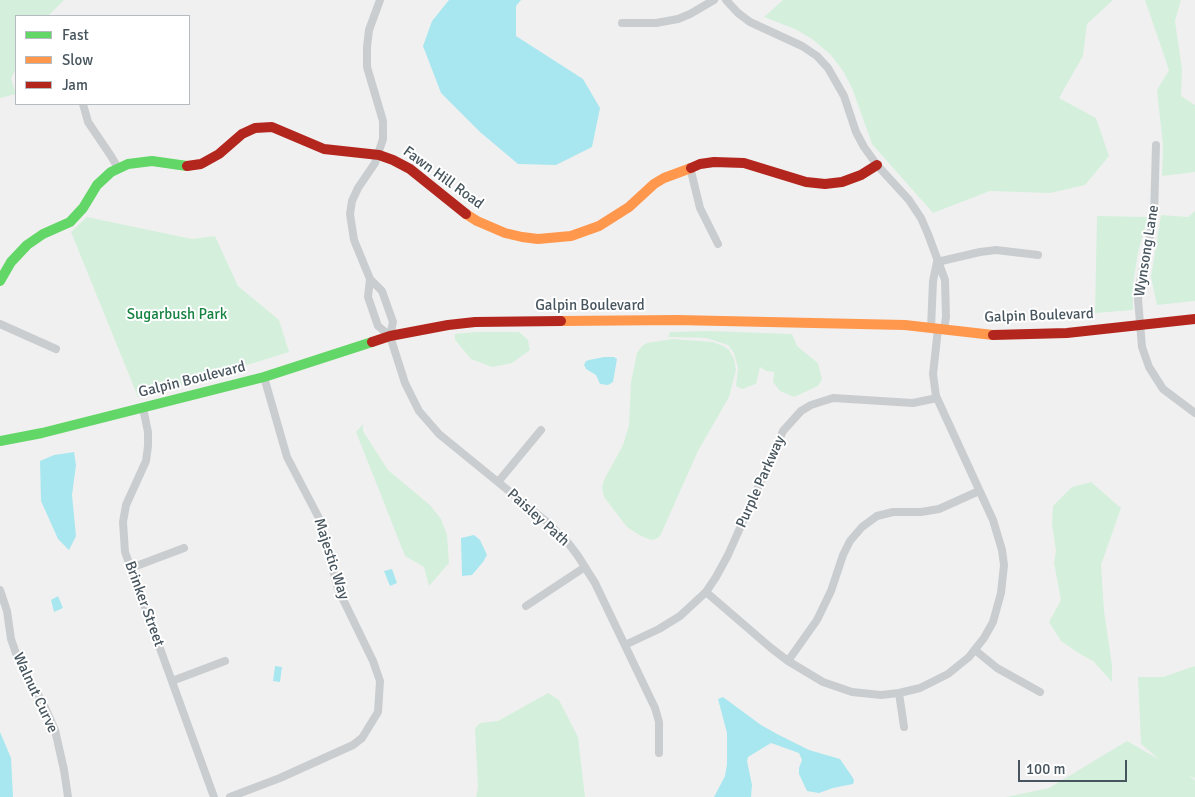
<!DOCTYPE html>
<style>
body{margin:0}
#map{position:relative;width:1195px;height:797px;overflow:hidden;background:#f1f0f0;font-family:Signika,sans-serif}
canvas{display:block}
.legend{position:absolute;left:15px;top:15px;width:175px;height:90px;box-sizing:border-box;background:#fff;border:1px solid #b5bbbf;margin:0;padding:6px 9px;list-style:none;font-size:15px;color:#47555e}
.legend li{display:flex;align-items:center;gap:10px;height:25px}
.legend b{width:25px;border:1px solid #b5bbbf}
.scale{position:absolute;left:1018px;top:760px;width:109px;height:22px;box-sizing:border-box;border:2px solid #47555e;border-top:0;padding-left:6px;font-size:15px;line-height:18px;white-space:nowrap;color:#47555e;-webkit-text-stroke:4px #fff;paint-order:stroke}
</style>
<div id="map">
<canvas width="1195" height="797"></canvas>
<ul class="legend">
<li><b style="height:6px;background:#63d668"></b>Fast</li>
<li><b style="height:6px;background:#ff974d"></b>Slow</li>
<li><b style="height:6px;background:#b3261e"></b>Jam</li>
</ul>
<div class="scale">100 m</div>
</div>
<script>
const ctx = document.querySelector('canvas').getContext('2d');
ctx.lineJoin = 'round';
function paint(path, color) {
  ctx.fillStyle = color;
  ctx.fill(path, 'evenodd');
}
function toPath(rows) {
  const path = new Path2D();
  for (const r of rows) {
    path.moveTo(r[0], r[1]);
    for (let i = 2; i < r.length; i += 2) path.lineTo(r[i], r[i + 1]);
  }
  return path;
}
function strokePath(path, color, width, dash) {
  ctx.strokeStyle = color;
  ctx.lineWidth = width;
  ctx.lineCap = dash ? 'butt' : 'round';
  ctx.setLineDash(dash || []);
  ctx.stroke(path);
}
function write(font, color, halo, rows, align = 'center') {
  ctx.font = font + ' Signika,sans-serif';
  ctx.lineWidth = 4;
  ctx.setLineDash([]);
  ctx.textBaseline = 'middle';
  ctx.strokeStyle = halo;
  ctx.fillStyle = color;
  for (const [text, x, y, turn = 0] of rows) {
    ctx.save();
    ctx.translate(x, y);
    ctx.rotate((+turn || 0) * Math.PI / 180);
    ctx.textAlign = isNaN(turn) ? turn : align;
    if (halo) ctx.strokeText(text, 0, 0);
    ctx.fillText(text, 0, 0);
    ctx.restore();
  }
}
paint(toPath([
 [0,0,64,0,48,16,16,16,16,69,11,78,16,94,0,98],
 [783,0,1113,0,1087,24,1083,56,1059,98,1096,118,1109,156,1085,185,1050,193,990,191,933,213,872,144,852,88,843,71,831,55,812,39,795,29,764,17],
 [1145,0,1181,0,1175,21,1182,69,1181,96,1195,105,1195,172,1162,176,1163,146,1157,90,1169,70],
 [1195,211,1195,301,1157,305,1151,277,1161,215,1188,217],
 [1097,216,1148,217,1138,252,1133,285,1133,310,1095,313],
 [87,217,192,239,215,236,238,286,279,320,289,352,199,380,138,397,71,232],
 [709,331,792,334,797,346,818,363,822,379,818,386,794,397,780,391,773,382,774,372,766,371,760,367,756,384,742,389,736,386,738,368,734,353,728,345,706,338,668,337,670,332],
 [475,332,519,332,528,340,530,350,512,363,492,367,471,359,455,340,455,334],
 [672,339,713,342,723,346,729,350,734,359,736,370,729,397,698,451,661,534,658,538,651,540,639,535,627,527,604,497,602,488,604,480,623,445,629,425,631,382,637,353,642,346,647,343],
 [363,424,363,431,388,470,430,505,441,519,447,535,449,563,429,586,424,567,405,556,356,432],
 [1091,482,1121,508,1101,565,1104,611,1112,665,1112,682,1093,661,1080,654,1061,641,1049,622,1061,600,1054,563,1056,551,1052,524,1053,506,1072,487],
 [1195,666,1195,778,1189,776,1195,780,1195,797,1006,797,1049,788,1127,741,1160,760,1141,744,1138,677,1163,677],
 [548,693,559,700,578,737,585,797,476,797,478,788,475,728,480,723,498,721]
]), '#d4f0dc');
paint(toPath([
 [449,0,521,0,516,6,516,36,583,79,600,108,592,147,556,165,518,164,480,132,441,93,423,46,432,21],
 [604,357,614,357,617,359,613,382,608,385,600,384,596,375,586,369,584,365,586,361,589,360],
 [74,452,76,465,72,495,76,536,69,550,58,539,41,501,40,461,54,455],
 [474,535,480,540,487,555,483,562,472,575,462,576,461,538],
 [392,569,397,583,390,586,384,571],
 [58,596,63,608,54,612,51,600],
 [275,666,282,667,280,682,273,681],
 [723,697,761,725,777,734,809,750,840,759,853,778,854,781,853,784,833,788,819,793,807,791,799,774,799,768,802,760,799,753,771,743,748,757,747,761,752,785,751,797,714,797,725,776,727,764,727,733,718,699],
 [0,732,11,758,13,797,0,797]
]), '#a8e7ef');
strokePath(toPath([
 [380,0,369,30,367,47,367,67,383,121,383,139,375,163,358,188,352,201,350,214,354,240,370,279,382,291,393,322,390,336,405,383,419,411,439,434,547,522,569,544,578,556,595,583,655,708,659,722,659,753],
 [726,0,738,13,750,22,802,46,817,56,828,68,844,96,856,132,864,147,877,165,909,200,921,218,928,234,945,280,946,317,944,330],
 [622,23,656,23,678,19,690,14,714,0],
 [83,104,88,122,111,156,118,168],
 [1156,145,1154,216,1140,282,1138,299,1142,347,1149,367,1163,389,1195,413],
 [690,167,700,208,718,244],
 [937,262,980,252,996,250,1038,255],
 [370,279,368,297,378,326,390,336],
 [0,324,56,349],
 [931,328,933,281,937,262],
 [143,408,148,432,148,446,146,461,126,505,123,522,125,552,214,797],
 [498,482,541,430],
 [131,568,184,548],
 [0,590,7,611,11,639,19,662,44,705,55,730,64,770,68,797],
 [706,592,771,648,788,661,823,682,852,692,881,695,899,693,920,688,948,674,969,657,984,638,993,622,1001,593,1004,565,1002,550,993,520,936,396,933,374,938,329],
 [526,606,585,567],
 [625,645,659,629,680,616,706,592,716,577,728,555,783,431,801,411,811,405,833,398,913,403,937,398],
 [975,650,997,668,1040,692],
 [788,661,817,620,831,591,843,555,850,541,862,527,877,516,893,512,921,512,939,509,979,491],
 [172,681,225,661],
 [899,693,904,727],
 [230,797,280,778,353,745,362,738,378,712,380,681,373,661,338,589,320,520,287,457,264,377]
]), '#cacdcf', 8);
strokePath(toPath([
 [0,281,11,262,27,245,43,234,70,222,83,208,97,185,111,172,128,164,152,161,187,166],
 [0,441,42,433,264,377,372,342]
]), '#63d668', 10);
strokePath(toPath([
 [466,214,477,221,505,233,522,237,538,239,571,236,599,226,629,207,654,184,664,178,691,168],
 [561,321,677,320,905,325,993,335]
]), '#ff974d', 10);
strokePath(toPath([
 [187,166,201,164,219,154,242,134,255,128,272,127,324,149,379,155,393,160,410,169,466,214],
 [691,168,700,164,714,162,744,163,806,182,825,184,842,182,861,175,877,165],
 [993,335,1067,333,1195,319],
 [372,342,390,336,448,325,475,322,561,321]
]), '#b3261e', 10);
write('15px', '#47555e', '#fff', [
 ["Fawn Hill Road",443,178,36],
 ["Wynsong Lane",1147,251,-81],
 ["Galpin Boulevard",590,306],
 ["Galpin Boulevard",1039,316,-2],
 ["Galpin Boulevard",192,380,-14],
 ["Purple Parkway",761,482,-66],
 ["Paisley Path",538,518,42],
 ["Majestic Way",331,559,72],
 ["Brinker Street",144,604,70],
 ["Walnut Curve",35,693,65]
]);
write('15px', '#158241', '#fff', [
 ["Sugarbush Park",177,315]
]);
</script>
